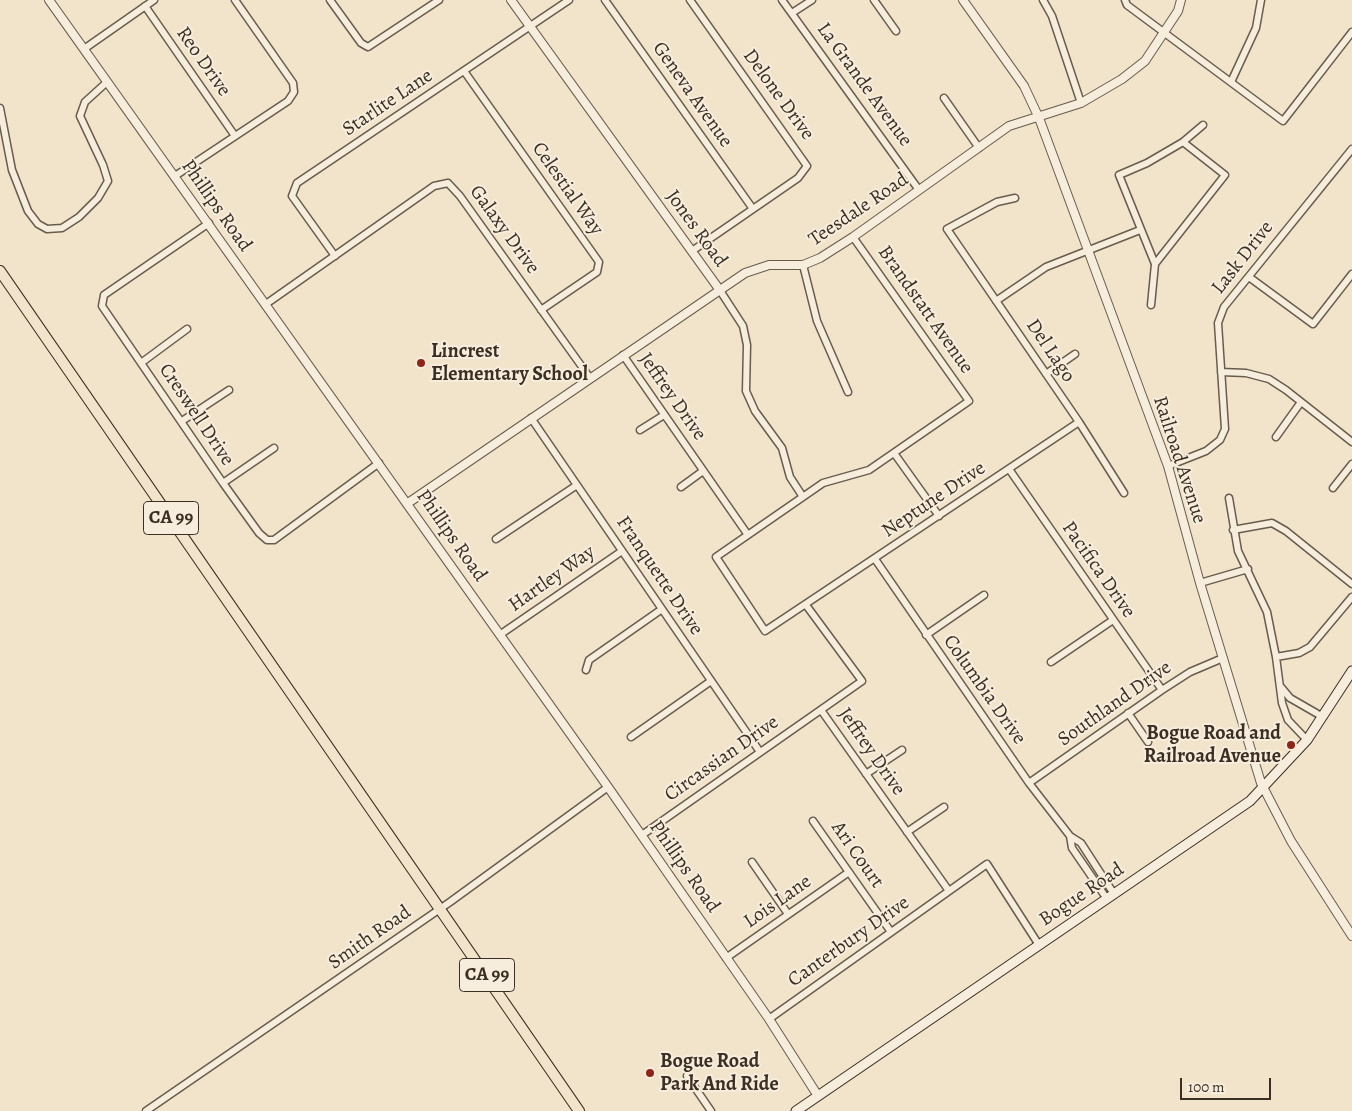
<!DOCTYPE html>
<style>
body{margin:0}
#map{position:relative;width:1352px;height:1111px;overflow:hidden;background:#f1e4ca;font-family:Alegreya,serif}
canvas{display:block}
.scale{position:absolute;left:1180px;top:1078px;width:91px;height:22px;box-sizing:border-box;border:2px solid #3b2e22;border-top:0;padding-left:6px;font-size:15px;line-height:18px;white-space:nowrap;color:#3b2e22;-webkit-text-stroke:4px #f6eddd;paint-order:stroke}
</style>
<div id="map">
<canvas width="1352" height="1111"></canvas>
<div class="scale">100 m</div>
</div>
<script>
const ctx = document.querySelector('canvas').getContext('2d');
ctx.lineJoin = 'round';
function toPath(rows) {
  const path = new Path2D();
  for (const r of rows) {
    path.moveTo(r[0], r[1]);
    for (let i = 2; i < r.length; i += 2) path.lineTo(r[i], r[i + 1]);
  }
  return path;
}
function strokePath(path, color, width, dash) {
  ctx.strokeStyle = color;
  ctx.lineWidth = width;
  ctx.lineCap = dash ? 'butt' : 'round';
  ctx.setLineDash(dash || []);
  ctx.stroke(path);
}
function write(font, color, halo, rows, align = 'center') {
  ctx.font = font + ' Alegreya,serif';
  ctx.lineWidth = 4;
  ctx.setLineDash([]);
  ctx.textBaseline = 'middle';
  ctx.strokeStyle = halo;
  ctx.fillStyle = color;
  for (const [text, x, y, turn = 0] of rows) {
    ctx.save();
    ctx.translate(x, y);
    ctx.rotate((+turn || 0) * Math.PI / 180);
    ctx.textAlign = isNaN(turn) ? turn : align;
    if (halo) ctx.strokeText(text, 0, 0);
    ctx.fillText(text, 0, 0);
    ctx.restore();
  }
}
const minor = toPath([
 [330,0,361,43,368,47,439,0],
 [605,0,753,209],
 [690,0,807,166,798,178,692,251],
 [782,0,919,190],
 [874,0,896,31],
 [1043,0,1052,16,1081,103],
 [1125,0,1127,5,1283,121,1352,32],
 [145,6,235,136],
 [792,13,812,0],
 [84,49,154,0],
 [464,71,599,262,597,272,541,310],
 [1231,82,1256,28,1261,0],
 [944,98,979,148],
 [0,108,12,170,28,211,38,224,47,229,62,228,79,217,98,198,108,181,103,165,80,116,85,102,107,82],
 [1183,142,1203,125],
 [175,176,288,101,294,92,293,83,235,0],
 [1015,198,997,202,947,229,1079,422,1124,493],
 [209,223,104,295,102,306,223,483,259,533,267,540,274,540,379,463],
 [853,237,969,401,869,470,823,483,716,557,765,631,1079,422],
 [335,256,292,196,297,183,569,0],
 [803,265,817,321,848,392],
 [1249,277,1313,324,1352,274],
 [719,289,743,326,747,345,746,391,755,411,782,448,790,477,803,497],
 [996,301,1046,267,1140,230],
 [266,304,434,186,448,183,460,196,590,378],
 [1151,305,1155,264,1225,175,1183,142,1147,163,1119,175,1155,264],
 [623,355,748,535],
 [141,363,187,329],
 [1221,372,1246,373,1269,379,1286,390,1352,442],
 [1046,374,1075,354],
 [531,418,760,752],
 [182,421,229,390],
 [640,430,664,415],
 [1276,437,1301,402],
 [894,453,939,516],
 [1168,466,1206,451,1220,440,1225,429,1218,323,1224,307,1352,149],
 [1009,469,1162,690],
 [223,483,274,448],
 [681,487,703,471],
 [1333,488,1352,464],
 [1229,498,1238,551,1267,612,1276,657,1282,703,1288,720,1307,740],
 [1233,530,1272,523,1286,531,1352,584],
 [496,539,577,485],
 [875,559,1029,783,1070,836,1081,843,1114,894],
 [1200,583,1248,569],
 [501,634,622,551],
 [926,635,984,595],
 [1276,657,1299,653,1310,647,1352,597],
 [1051,662,1113,620],
 [586,670,589,660,662,609],
 [1280,686,1290,698,1323,717],
 [821,710,949,891],
 [1128,713,1148,742],
 [631,737,711,681],
 [866,774,902,750],
 [1029,783,1162,690,1190,672,1223,658],
 [813,821,891,932],
 [907,832,944,807],
 [642,835,862,681,806,605],
 [1070,836,1072,848,1107,899],
 [752,862,788,914],
 [726,958,849,872],
 [769,1019,987,864,1039,945],
 [687,1076,711,1111],
 [146,1111,450,902,608,787]
]);
const tertiary = toPath([
 [49,0,608,787,769,1019,818,1096],
 [511,0,719,289],
 [963,0,1024,86,1039,118,1168,466,1200,583,1261,783,1291,841,1352,936],
 [408,503,745,273,769,265,803,265,820,258,853,237,1009,126,1081,103,1122,79,1145,61,1178,11,1181,0]
]);
const secondary = toPath([
 [796,1111,1250,801,1307,740,1352,671]
]);
const trunk = toPath([
 [0,271,579,1111]
]);
strokePath(minor, '#685c4c', 9);
strokePath(tertiary, '#685c4c', 10);
strokePath(secondary, '#3b2e22', 11);
strokePath(trunk, '#3b2e22', 12);
strokePath(minor, '#f6eddd', 6);
strokePath(tertiary, '#f6eddd', 8);
strokePath(secondary, '#f6eddd', 9);
strokePath(trunk, '#f1e4ca', 10);
for (const [x, y, r, color] of [
 [421,363,5,"#8f2418"],
 [1291,745,5,"#8f2418"],
 [650,1073,5,"#8f2418"]
]) {
  const dot = new Path2D();
  dot.arc(x, y, r, 0, 2 * Math.PI);
  ctx.fillStyle = color;
  ctx.fill(dot);
  strokePath(dot, '#f6eddd', 2);
}
for (const [x, y, w] of [
 [171,518,55],
 [487,975,55]
]) {
  const box = new Path2D();
  box.roundRect(x - w / 2, y - 16.5, w, 33, 4);
  ctx.fillStyle = '#f6eddd';
  ctx.fill(box);
  strokePath(box, '#3b2e22', 1);
}
write('bold 19px', '#3b2e22', null, [
 ["CA 99",171,518],
 ["CA 99",487,975]
]);
write('20px', '#3b2e22', '#f6eddd', [
 ["Reo Drive",203,62,55],
 ["La Grande Avenue",864,85,54],
 ["Geneva Avenue",692,95,55],
 ["Delone Drive",778,95,54],
 ["Starlite Lane",388,103,-34],
 ["Celestial Way",567,189,55],
 ["Phillips Road",216,206,55],
 ["Teesdale Road",859,210,-34],
 ["Jones Road",696,229,54],
 ["Galaxy Drive",504,230,54],
 ["Lask Drive",1243,258,-52],
 ["Brandstatt Avenue",925,310,55],
 ["Del Lago",1050,351,56],
 ["Jeffrey Drive",672,397,55],
 ["Creswell Drive",196,415,56],
 ["Railroad Avenue",1179,460,72],
 ["Neptune Drive",934,500,-34],
 ["Phillips Road",451,536,55],
 ["Pacifica Drive",1098,570,55],
 ["Franquette Drive",659,576,56],
 ["Hartley Way",552,579,-35],
 ["Columbia Drive",984,690,55],
 ["Southland Drive",1115,704,-35],
 ["Jeffrey Drive",871,752,55],
 ["Circassian Drive",722,759,-35],
 ["Ari Court",857,855,55],
 ["Phillips Road",684,867,55],
 ["Bogue Road",1082,895,-34],
 ["Lois Lane",778,902,-35],
 ["Smith Road",370,938,-35],
 ["Canterbury Drive",849,942,-35]
]);
write('bold 20px', '#3b2e22', '#f6eddd', [
 ["Lincrest",431,352],
 ["Elementary School",431,375],
 ["Bogue Road and",1281,734,"right"],
 ["Railroad Avenue",1281,757,"right"],
 ["Bogue Road",660,1062],
 ["Park And Ride",660,1085]
], 'left');
</script>
